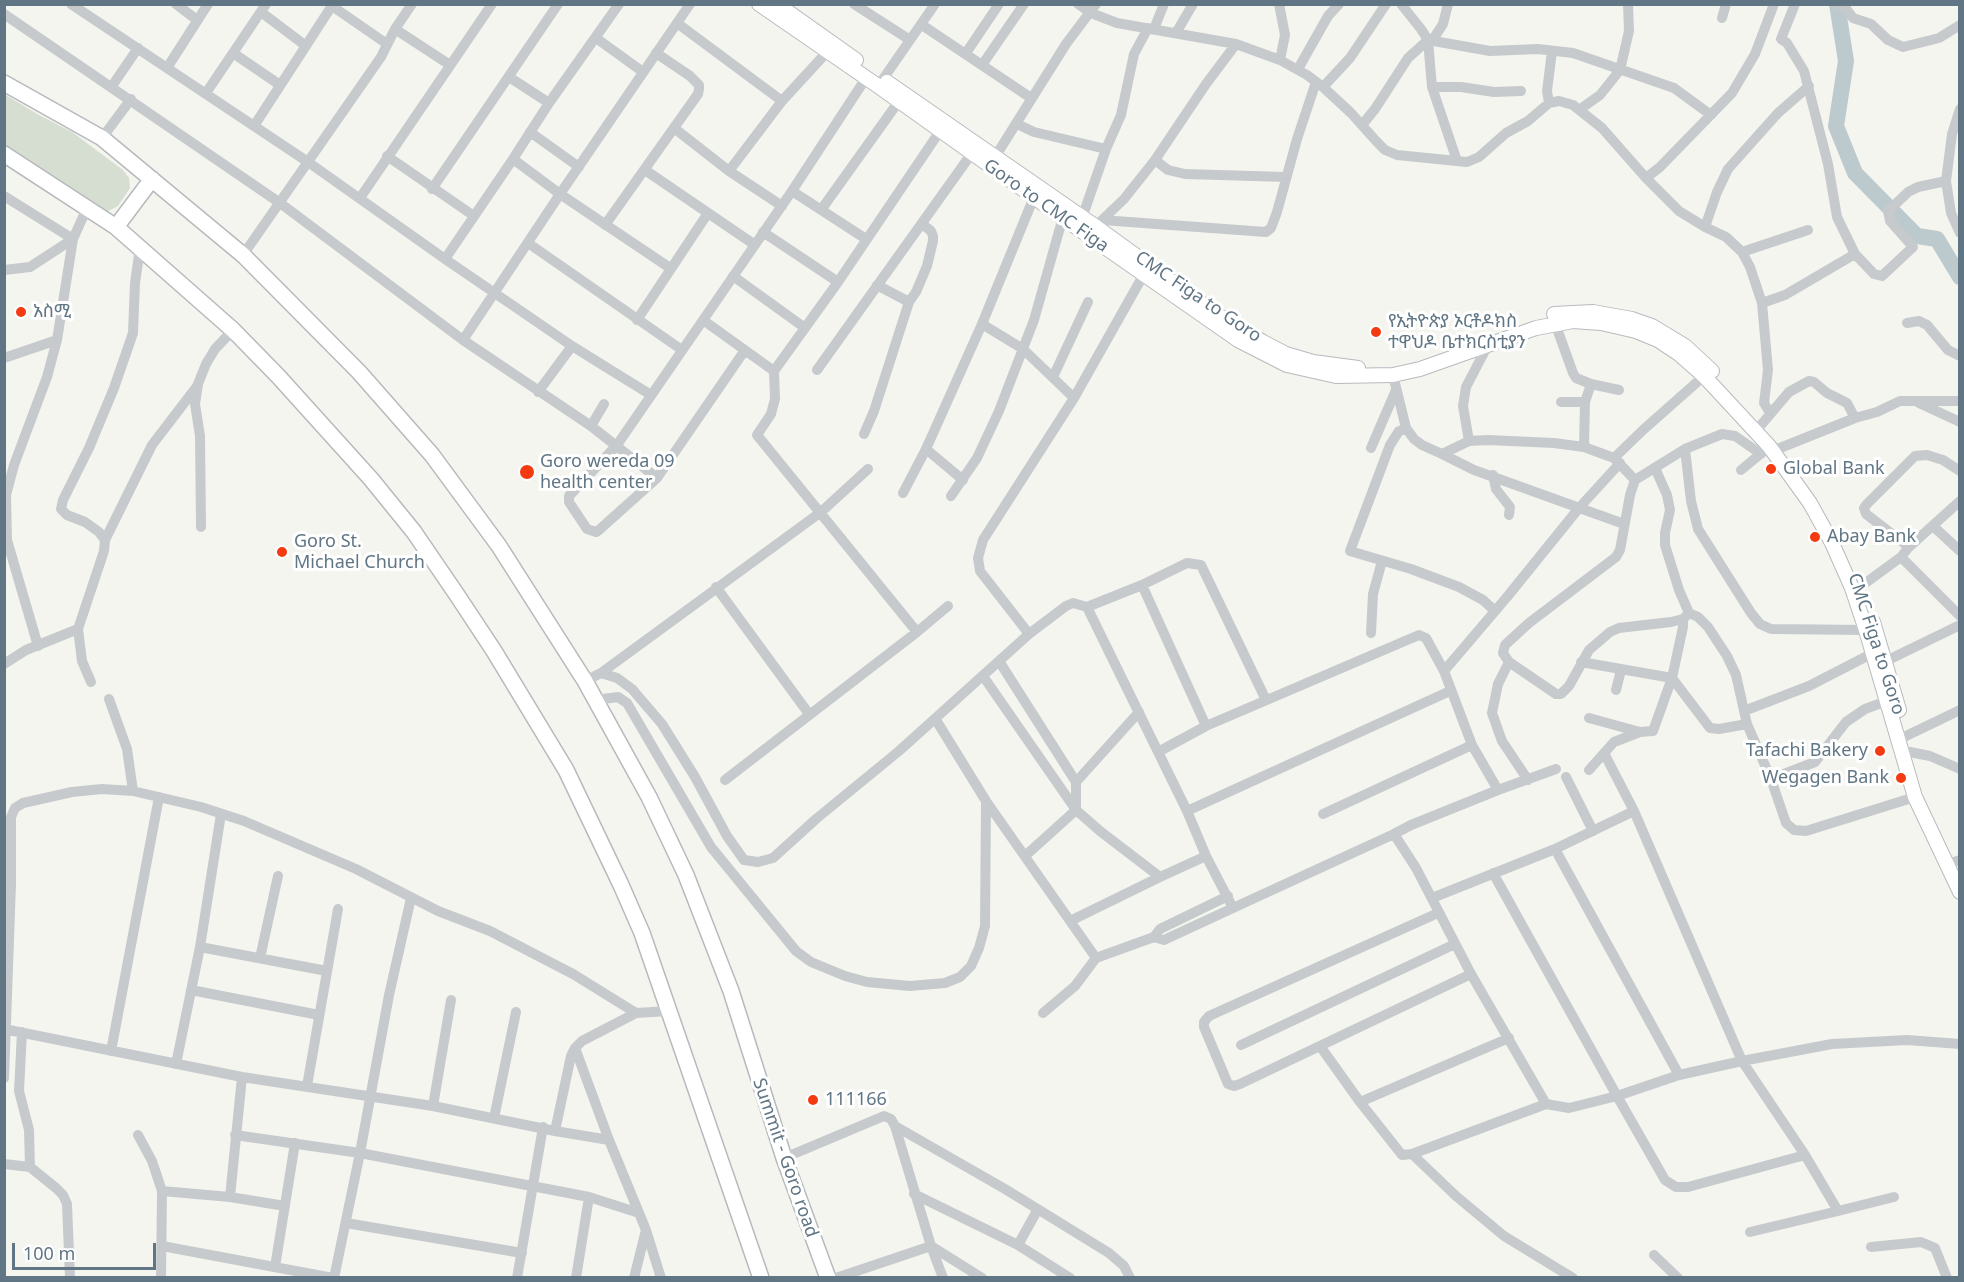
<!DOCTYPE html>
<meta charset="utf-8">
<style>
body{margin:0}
#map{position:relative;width:1964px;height:1282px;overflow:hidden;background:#f5f5f0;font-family:"Noto Sans",sans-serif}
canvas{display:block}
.frame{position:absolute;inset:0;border:6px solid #617684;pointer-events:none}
.scale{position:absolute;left:12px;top:1243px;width:144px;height:27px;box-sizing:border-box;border:3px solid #617684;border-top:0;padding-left:8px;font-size:18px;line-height:21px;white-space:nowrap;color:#617684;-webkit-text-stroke:4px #fff;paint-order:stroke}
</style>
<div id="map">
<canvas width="1964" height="1282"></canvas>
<div class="frame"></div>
<div class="scale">100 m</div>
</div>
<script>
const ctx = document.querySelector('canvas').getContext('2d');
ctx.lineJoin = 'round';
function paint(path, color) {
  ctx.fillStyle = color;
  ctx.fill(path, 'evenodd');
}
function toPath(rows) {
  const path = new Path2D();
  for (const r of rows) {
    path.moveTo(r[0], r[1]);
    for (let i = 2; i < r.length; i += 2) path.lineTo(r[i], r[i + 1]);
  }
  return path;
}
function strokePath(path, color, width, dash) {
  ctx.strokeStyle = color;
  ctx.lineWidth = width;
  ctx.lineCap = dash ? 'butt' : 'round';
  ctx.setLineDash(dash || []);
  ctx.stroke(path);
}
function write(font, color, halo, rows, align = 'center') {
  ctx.font = font + ' "Noto Sans","Noto Sans Ethiopic",sans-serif';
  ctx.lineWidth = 6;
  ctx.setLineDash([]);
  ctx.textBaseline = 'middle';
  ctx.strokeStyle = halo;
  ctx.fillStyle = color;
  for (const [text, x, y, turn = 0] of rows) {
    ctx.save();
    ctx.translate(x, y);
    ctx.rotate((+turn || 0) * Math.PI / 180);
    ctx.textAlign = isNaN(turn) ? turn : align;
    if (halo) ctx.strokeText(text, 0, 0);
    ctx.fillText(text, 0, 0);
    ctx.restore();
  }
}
paint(toPath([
 [4,94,39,115,72,132,123,170,129,178,130,188,118,206,103,214,5,149]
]), '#d6ddd1');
strokePath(toPath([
 [1837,4,1846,61,1836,126,1855,173,1917,236,1937,239,1960,277]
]), '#bccace', 16);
const major = toPath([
 [759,4,878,86,1076,227,1238,340,1287,365,1336,376,1393,375,1420,369,1536,328,1573,321,1601,323,1636,331,1658,340,1679,354,1704,376,1769,446,1810,503,1832,543,1852,588,1866,630,1915,797,1960,892],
 [777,4,856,60],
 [887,82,1095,226,1222,318,1263,342,1286,354,1313,362,1358,368],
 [1554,314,1593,312,1632,319,1652,326,1685,346,1712,371],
 [1873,622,1899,710]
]);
const highway = toPath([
 [4,83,102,138,243,255,359,372,432,455,499,546,585,681,649,797,686,875,731,991,784,1158,828,1278],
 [4,154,116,227,233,330,278,376,371,479,414,532,457,595,494,651,566,770,621,885,642,933,761,1278],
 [116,227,152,179]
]);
strokePath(major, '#b7bbbe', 16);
strokePath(highway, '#b6babd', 18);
strokePath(toPath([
 [71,4,308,162,445,259,572,346,651,395],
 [176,4,197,20],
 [854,4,910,40],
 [1078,4,1091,13,1117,23,1236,44,1280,60,1307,75,1323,87,1351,113,1377,142,1385,150,1397,155,1467,162,1479,157,1506,133,1528,121,1549,103,1559,101,1573,105,1602,128,1646,178,1679,211,1705,227,1726,237,1742,252,1750,267,1762,303,1768,370,1764,403,1770,413],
 [1279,4,1285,35,1280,60],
 [1401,4,1421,29,1428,40,1432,87,1457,161],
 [1795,4,1781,39,1787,43,1804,71,1828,164,1837,217,1855,254,1874,274,1882,276,1913,247,1890,221,1888,211,1908,192,1918,187,1946,181],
 [1838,4,1844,6,1853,18,1871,24,1888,40,1903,47,1939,38,1960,25],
 [332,6,387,44],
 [261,12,306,46],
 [4,14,280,203,463,340,591,426,657,478],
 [1722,18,1726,4],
 [677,23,782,101],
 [922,25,1031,98],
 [395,29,450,65],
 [1154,29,1164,4],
 [1176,33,1193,4],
 [596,38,643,72],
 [1432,41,1443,24,1448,4],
 [233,53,280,85],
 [966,53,999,4],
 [982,65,1024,4],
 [167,68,208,4],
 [1298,69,1328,16,1339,4],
 [509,77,549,103],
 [883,79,935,4],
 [112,86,138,48],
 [1323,87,1350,58,1386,4],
 [1432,87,1461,87,1494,92,1521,91],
 [206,93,266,4],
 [1549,103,1547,91,1552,51],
 [1960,109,1952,134,1946,181,1951,213,1960,233],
 [1579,110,1600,95,1620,70,1629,31,1628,4],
 [1017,124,1034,132,1106,149],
 [1362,125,1375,109,1408,58,1428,40,1490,51,1538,49,1573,53,1674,88,1711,115],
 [254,126,333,4],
 [674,128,729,171,782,206],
 [940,131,838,282,774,371,775,399,771,414,757,435,917,632,948,606],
 [530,132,579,167],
 [102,138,131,99],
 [387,156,474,216],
 [995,157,1066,44,1096,4],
 [513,159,560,194,670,268],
 [1155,160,1168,170,1185,174,1286,177],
 [645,170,755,245],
 [729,171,782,101,827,52],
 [1646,178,1660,167,1732,93,1755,54,1774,4],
 [432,189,558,4],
 [792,191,866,239],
 [4,196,73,239,30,267,4,270],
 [360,198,492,4],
 [821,210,899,101],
 [1082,218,1106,149,1121,115,1134,54,1148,28],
 [1102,220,1266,232,1271,228,1277,212,1297,139,1316,82],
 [1100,222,1124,199,1155,160,1206,84,1236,44],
 [605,225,698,94,699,89,699,85,690,76,656,53],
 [1705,227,1717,192,1728,169,1778,113,1809,86],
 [763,232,838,282],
 [528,243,682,350],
 [1742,252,1808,230],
 [243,255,381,57,395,29,412,4],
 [445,259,513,159,549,103,619,4],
 [733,276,805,328],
 [877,285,909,302],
 [1762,303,1785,295,1855,254],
 [637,320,708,213],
 [703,320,774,371],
 [1555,323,1573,373,1576,378,1591,384,1585,402,1584,447],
 [1907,323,1919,321,1927,325,1948,350,1960,356],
 [982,324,1023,349,1074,398],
 [463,340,560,194,690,4],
 [745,350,657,478,599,530,596,532,587,529,569,502,569,496,617,445,792,191,866,78],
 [4,358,57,340],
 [817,370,972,153],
 [1393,375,1406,428,1414,439,1422,445,1442,454,1469,441,1488,440,1554,443,1584,447,1614,458,1635,480],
 [1053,377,1088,302],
 [1591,384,1619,390],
 [538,392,572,346],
 [1561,402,1585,402],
 [1919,403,1960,422],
 [1761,425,1789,392,1809,381,1814,382,1827,393,1847,403,1855,418],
 [591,426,604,404],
 [1406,428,1399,431,1390,445,1350,551,1411,569,1459,587,1483,600,1495,611],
 [864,434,874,411,909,302,916,292,927,266,933,241,933,236,931,231,922,224],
 [1469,441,1463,406,1466,387,1488,345],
 [1371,448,1396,390],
 [926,449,963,480],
 [1685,449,1691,501,1698,529,1751,613,1760,624,1771,629,1866,630],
 [1775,452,1780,448,1855,418,1877,412,1900,401,1960,401],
 [1442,454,1474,470,1624,524],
 [1614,458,1643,430,1704,376],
 [1655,468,1667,495,1670,510,1665,533,1665,545,1679,590,1689,613,1698,617,1708,627,1727,656,1736,675,1747,724,1771,779,1786,823,1794,830,1806,831,1915,797],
 [1741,470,1764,451],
 [1493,475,1496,489,1510,507,1509,515],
 [903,493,926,449,982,324,1034,197],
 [951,496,977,458,999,411,1034,320,1063,217],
 [1933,526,1960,551],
 [201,527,200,436,195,404,198,384,206,364,215,349,233,330],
 [105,540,152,445,198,385],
 [1909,547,1866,514,1864,508,1867,504,1915,456,1927,455,1943,460,1960,471],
 [1901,557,1960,616],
 [1142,585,1206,726,1158,752],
 [716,587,809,714],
 [1860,587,1901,557,1909,547,1960,501],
 [1087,607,1142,585,1187,563,1201,565,1266,700],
 [1689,613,1683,619,1671,622,1619,628,1610,632,1589,650,1569,686,1561,694,1556,694,1509,662,1503,653,1505,645,1529,623,1616,557,1620,550,1630,495,1635,480,1685,449,1722,434,1735,436,1761,454],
 [78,629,82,661,91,682],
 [1371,633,1373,594,1382,561],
 [1029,634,980,571,978,558,983,540,1074,398,1144,274],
 [38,646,7,540,6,495,14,465,47,377,57,340,73,239,87,208],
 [999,661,1076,782],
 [1886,661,1960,625],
 [1509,662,1498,684,1492,713,1502,741,1528,780],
 [1581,662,1672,678,1710,728,1719,729,1747,724],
 [4,664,26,650,78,629,104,551,105,540,99,532,85,522,67,515,61,509,63,500,89,448,114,388,133,333,135,283,140,248],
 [1444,671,1472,745,1498,790],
 [601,673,617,678,632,689,662,724,695,777,727,836,744,860,758,862,773,858,816,819,899,751,1029,634,1066,606,1073,603,1087,607,1187,811,1206,856,1233,908,1394,834,1416,868,1471,974,1546,1104],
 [983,676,1076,810,1100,831,1160,877,1206,856],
 [585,681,601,673,821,512,868,469],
 [1616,690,1621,670],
 [109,699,127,749,133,791],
 [595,700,618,697,627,703,711,847,796,951,811,962,845,976,867,982,910,986,945,983,960,977,971,966,979,948,985,926,986,801],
 [1744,711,1809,686,1873,653],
 [1589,718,1640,732],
 [936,720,986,801,1096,958,1154,937,1164,940,1233,908],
 [1206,726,1419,635,1426,638,1444,671,1507,597,1579,508,1620,463],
 [1906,736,1960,710],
 [1910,752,1930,756,1960,769],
 [1604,753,1634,811,1742,1061,1805,1155,1838,1211,1894,1197],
 [1589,770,1614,742,1640,732,1653,731,1672,678,1683,627,1683,619],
 [1566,777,1593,831],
 [1771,779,1815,762,1846,722,1865,709,1887,701],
 [725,780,917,632],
 [1187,811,1450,691],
 [1323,814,1472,745],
 [1394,834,1411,825,1498,790,1556,769],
 [1555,849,1679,1075],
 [1025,856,1076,810,1076,782,1139,712],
 [1954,862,1960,860],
 [1493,873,1617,1096,1679,1075,1742,1061,1832,1044,1907,1040,1960,1044],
 [1432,898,1555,849,1634,811],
 [1438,913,1209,1016,1204,1022,1204,1027,1228,1084,1234,1086,1240,1084,1471,974],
 [1070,921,1160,877],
 [1154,937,1160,929,1228,896],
 [200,947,327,971],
 [260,958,278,876],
 [191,990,319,1015],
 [1043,1013,1075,986,1096,958],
 [4,1029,242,1077,433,1106,555,1131],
 [22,1032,19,1091,29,1130,30,1167,56,1188,63,1195,67,1204,70,1278],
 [1241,1045,1455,944],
 [1320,1046,1360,1102,1402,1155,1412,1154,1546,1104,1569,1108,1617,1096,1665,1180,1676,1187,1688,1187,1805,1155],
 [575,1048,609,1140],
 [111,1051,159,797],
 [176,1064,200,947,221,814],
 [4,1078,11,884,11,817,15,808,23,803,72,792,102,789,133,791,201,807,244,821,356,869,438,911,490,931,573,974,636,1013],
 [307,1086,338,909],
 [1360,1102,1509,1038],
 [433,1106,451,1000],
 [494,1118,516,1012],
 [895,1126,1005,1189,1109,1253,1124,1266,1130,1278],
 [138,1135,152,1161,162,1191,161,1278],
 [235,1135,360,1153,589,1197,639,1213],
 [1412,1154,1456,1196,1504,1236,1573,1278],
 [784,1158,884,1116,891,1119,895,1126,931,1246,836,1278],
 [4,1164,30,1167],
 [162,1191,230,1197,285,1206],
 [914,1194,1018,1245],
 [230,1197,242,1077],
 [1038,1209,1018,1245,1070,1278],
 [346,1223,522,1253],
 [1750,1232,1838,1211],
 [162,1246,333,1278],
 [931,1246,982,1278],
 [931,1246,943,1278],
 [1871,1247,1921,1242,1935,1248,1947,1278],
 [1654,1255,1678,1278],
 [275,1267,295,1143],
 [334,1278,360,1153,389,995,411,898],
 [517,1278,543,1127],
 [576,1278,589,1197],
 [634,1278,646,1230],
 [661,1278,646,1230,609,1140,555,1131,571,1056,575,1048,582,1041,636,1013,669,1011]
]), '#c7cacd', 10);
strokePath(major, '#fff', 14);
strokePath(highway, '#fff', 15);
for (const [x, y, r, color] of [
 [21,312,6,"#f43a11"],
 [1376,332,6,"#f43a11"],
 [1771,469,6,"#f43a11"],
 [527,472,8,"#f43a11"],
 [1815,537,6,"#f43a11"],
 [282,552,6,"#f43a11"],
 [1880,751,6,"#f43a11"],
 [1901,778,6,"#f43a11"],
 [813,1100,6,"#f43a11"]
]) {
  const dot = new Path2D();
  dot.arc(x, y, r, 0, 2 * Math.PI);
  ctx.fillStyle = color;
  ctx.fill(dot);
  strokePath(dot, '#fff', 2);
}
write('18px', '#617684', '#fff', [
 ["Goro to CMC Figa",1046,206,35],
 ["CMC Figa to Goro",1198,297,34],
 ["CMC Figa to Goro",1876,644,72],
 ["Summit - Goro road",785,1158,71]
]);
write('18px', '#617684', '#fff', [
 ["አስሚ",33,312],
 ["የኢትዮጵያ ኦርቶዶክስ",1388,322],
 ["ተዋህዶ ቤተክርስቲያን",1388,343],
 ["Goro wereda 09",540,462],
 ["health center",540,483],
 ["Global Bank",1783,469],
 ["Abay Bank",1827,537],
 ["Goro St.",294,542],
 ["Michael Church",294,563],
 ["Tafachi Bakery",1868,751,"right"],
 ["Wegagen Bank",1889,778,"right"],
 ["111166",825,1100]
], 'left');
</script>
